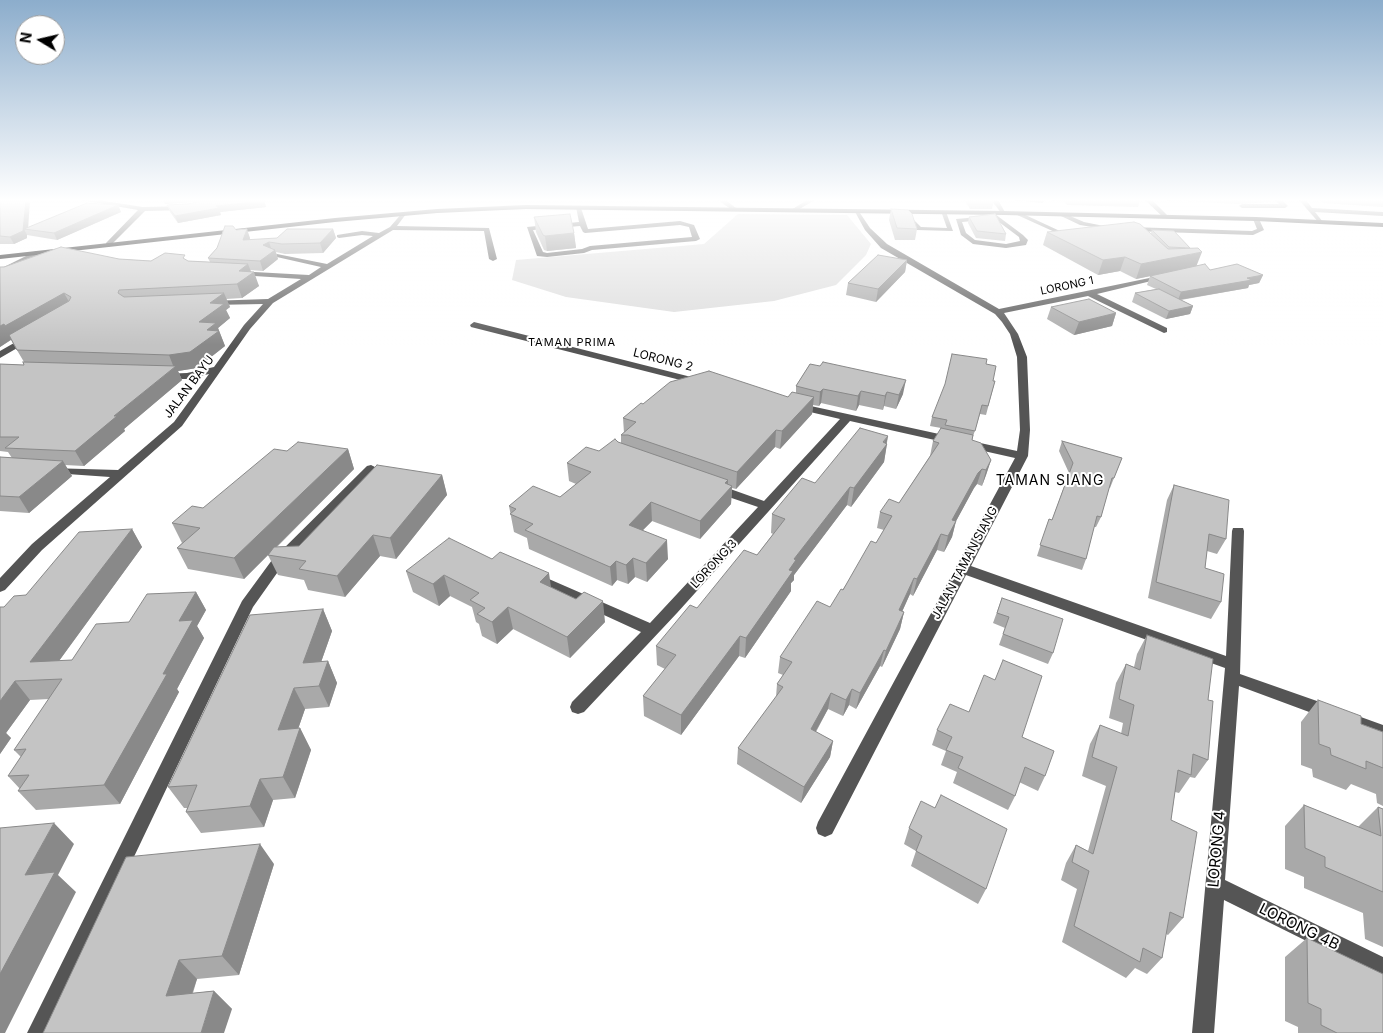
<!DOCTYPE html>
<style>
body{margin:0}
#map{position:relative;width:1383px;height:1033px;overflow:hidden;background:#fff;font-family:Inter,sans-serif}
canvas{display:block}
.north{position:absolute;left:15px;top:15px;width:50px;height:50px;box-sizing:border-box;background:#fff;border:1px solid #999;border-radius:50%;rotate:279deg;font-size:14px;font-weight:700;line-height:20px;text-align:center;color:#000}
.north::after{content:'';display:block;margin:auto;width:18px;height:22px;background:#000;clip-path:polygon(50% 0,100% 100%,50% 72%,0 100%)}
</style>
<div id="map">
<canvas width="1383" height="1033"></canvas>
<div class="north">N</div>
</div>
<script>
const ctx = document.querySelector('canvas').getContext('2d');
ctx.lineJoin = 'round';
function paint(path, color) {
  ctx.fillStyle = color;
  ctx.fill(path, 'evenodd');
}
function toPath(rows) {
  const path = new Path2D();
  for (const r of rows) {
    path.moveTo(r[0], r[1]);
    for (let i = 2; i < r.length; i += 2) path.lineTo(r[i], r[i + 1]);
  }
  return path;
}
function strokePath(path, color, width, dash) {
  ctx.strokeStyle = color;
  ctx.lineWidth = width;
  ctx.lineCap = dash ? 'butt' : 'round';
  ctx.setLineDash(dash || []);
  ctx.stroke(path);
}
function write(font, color, halo, rows, align = 'center') {
  ctx.font = font + ' Inter,sans-serif';
  ctx.lineWidth = 4;
  ctx.setLineDash([]);
  ctx.textBaseline = 'middle';
  ctx.strokeStyle = halo;
  ctx.fillStyle = color;
  for (const [text, x, y, turn = 0] of rows) {
    ctx.save();
    ctx.translate(x, y);
    ctx.rotate((+turn || 0) * Math.PI / 180);
    ctx.textAlign = isNaN(turn) ? turn : align;
    if (halo) ctx.strokeText(text, 0, 0);
    ctx.fillText(text, 0, 0);
    ctx.restore();
  }
}
paint(toPath([
 [738,214,847,215,871,244,866,255,836,285,774,301,674,312,566,297,512,280,516,260,704,244]
]), '#dcdcdc');
paint(toPath([
 [80,200,98,200,143,207,186,206,189,208,186,210,145,211,109,247,106,247,106,243,138,210,80,200],
 [718,200,726,200,737,209,732,210,718,200],
 [807,200,815,200,796,211,791,210,807,200],
 [991,200,998,200,1006,214,1002,214,991,200],
 [1012,200,1045,200,1045,201,1042,203,1012,200],
 [1145,200,1152,200,1168,216,1168,218,1164,218,1145,200],
 [1275,200,1282,200,1288,206,1285,208,1242,208,1239,206,1242,204,1279,204,1275,200],
 [1299,200,1306,200,1312,208,1383,212,1383,216,1315,212,1323,222,1320,224,1299,200],
 [576,207,581,208,588,229,680,221,694,225,700,239,696,241,592,250,584,253,547,257,537,256,527,227,579,222,576,207],
 [680,225,689,227,692,237,590,246,582,249,547,253,543,252,533,230,580,226,583,232,585,233,680,225],
 [854,210,858,210,870,228,887,244,999,309,1164,275,1168,277,1097,294,1167,328,1167,332,1164,333,1088,296,1004,313,1018,334,1027,357,1030,430,1028,456,971,566,1226,656,1232,531,1233,528,1243,528,1244,531,1240,674,1334,707,1336,712,1334,717,1328,719,1239,686,1225,880,1383,957,1383,979,1224,900,1214,1033,1192,1033,1225,668,966,575,832,834,825,837,818,834,816,828,818,822,1015,458,850,421,677,613,584,712,578,714,572,712,570,707,572,702,641,632,532,582,530,579,532,576,542,576,650,623,758,507,711,491,709,488,711,485,719,485,764,501,840,419,793,408,793,404,797,403,1017,451,1020,430,1017,357,1010,334,1002,322,995,314,881,248,865,230,854,210],
 [941,211,946,212,953,231,917,230,903,215,908,214,921,227,947,228,941,211],
 [991,211,1023,235,1028,240,1026,245,1006,248,973,244,961,235,956,219,990,216,988,213,991,211],
 [995,219,1019,237,1020,241,1006,244,975,240,966,233,962,222,995,219],
 [403,212,406,214,397,226,489,228,497,259,493,261,489,259,484,231,393,230,273,303,250,329,182,426,42,550,5,590,0,592,0,578,32,544,110,477,53,473,47,470,49,468,118,470,174,422,209,374,187,379,165,379,162,378,162,374,187,373,214,367,244,325,263,304,211,305,207,303,208,301,268,299,301,279,239,275,236,275,236,271,309,275,321,267,268,255,272,253,327,264,373,236,362,235,339,238,337,237,337,235,362,231,379,233,390,227,403,212],
 [1015,212,1019,212,1062,232,1057,233,1015,214,1015,212],
 [1063,213,1084,222,1114,228,1111,230,1080,225,1061,216,1060,215,1063,213],
 [1256,217,1259,219,1264,230,1253,235,1131,231,1128,229,1131,227,1252,231,1257,229,1253,219,1256,217],
 [36,251,43,253,0,274,0,269,36,251],
 [474,322,703,380,705,382,700,385,471,327,470,325,474,322],
 [28,335,31,336,31,340,0,358,0,351,28,335],
 [371,465,377,468,375,470,282,566,253,607,50,1033,27,1033,242,601,272,560,367,466,371,465],
 [1347,712,1383,725,1383,739,1341,724,1339,719,1341,714,1347,712]
]), '#555');
paint(toPath([
 [526,205,1004,211,1256,217,1383,223,1383,227,1256,221,1004,215,526,209,437,213,335,222,0,259,0,255,335,218,437,209,526,205]
]), '#000');
paint(toPath([
 [0,200,28,228,118,205,121,212,57,240,27,235,27,238,14,244,0,244],
 [163,200,264,200,266,207,220,212,221,215,178,223,170,212,167,205,187,204,204,201,165,204],
 [964,200,994,200,992,209,970,209],
 [1047,200,1140,200,1138,207,1067,205,1063,201],
 [1161,200,1271,200,1271,202,1239,204],
 [1320,200,1383,200,1383,207,1323,203],
 [891,209,917,229,915,240,895,240,889,220],
 [534,217,574,233,576,248,547,251,544,250,536,232],
 [969,217,1006,234,1005,241,976,238,968,223],
 [333,229,336,238,323,253,285,254,276,252,278,259,263,271,250,270,259,286,242,298,226,299,230,307,226,310,230,318,218,328,225,346,197,368,178,371,182,380,124,429,125,431,84,466,65,465,72,476,29,513,0,511,0,457,12,458,8,452,0,451,0,364,24,365,24,362,11,340,0,347,0,267,119,259,151,261,187,261,210,262,208,258,236,230,250,238,250,240,277,238],
 [1152,230,1174,231,1197,266,1210,270,1263,275,1259,283,1249,285,1248,288,1181,300,1193,306,1190,314,1166,319,1132,302,1135,293,1156,289,1147,285,1150,276,1168,272,1136,279,1120,271,1098,275,1043,245,1047,232,1151,233],
 [907,260,905,272,876,302,846,295,848,283],
 [1051,307,1116,313,1112,326,1074,335,1047,319],
 [810,364,903,394,896,409,884,406,883,410,859,405,856,411,821,403,819,406,813,405,812,414,780,449,775,447,736,489,732,488,731,504,700,539,652,521,643,530,668,559,647,582,635,577,628,584,617,580,612,586,529,549,527,538,514,532,509,506,560,497,576,484,569,481,567,463,599,451,618,442,621,443,621,435,624,433,623,418,643,404,788,397,796,393,796,386],
 [986,364,993,381,995,381,986,415,980,414,972,440,991,460,986,475,982,486,977,484,974,488,956,521,952,537,944,552,937,550,913,596,910,594,902,612,904,612,900,629,882,667,880,666,856,709,849,705,843,716,828,709,816,732,833,741,830,757,801,803,737,764,738,748,776,697,777,684,783,675,778,673,780,657,830,607,876,543,884,530,877,528,880,512,899,503,930,456,933,441,941,428,930,426,932,417],
 [888,436,884,462,851,507,847,505,794,575,794,580,791,583,791,591,745,658,739,656,681,735,644,716,643,696,665,669,657,665,656,646,757,555,773,534,771,533,772,514,815,483],
 [1062,441,1122,458,1110,488,1109,488,1101,517,1096,527,1094,527,1086,559,1082,570,1037,556,1049,519,1052,520,1069,473,1059,451],
 [348,449,354,469,277,547,299,546,442,475,447,495,396,559,380,556,345,597,308,590,304,580,278,575,268,555,244,579,188,569,177,548,182,543,172,523,203,508,287,451],
 [1174,485,1226,539,1217,554,1207,551,1205,568,1221,602,1211,619,1148,598,1167,500],
 [132,529,142,547,59,661,72,660,129,622,196,592,206,610,197,626,204,638,177,689,179,692,120,804,36,810,18,791,20,789,8,776,21,757,14,750,49,699,30,700,6,733,11,738,0,754,4,607,26,595],
 [406,571,551,587,605,622,570,658,513,629,497,644,482,636,479,624,476,622,472,607,450,596,439,606,413,592],
 [1002,598,1053,653,1048,664,999,645,1005,628,993,623],
 [323,609,332,631,321,662,328,661,337,683,329,707,305,709,298,729,300,728,311,750,295,798,273,800,264,827,201,833,186,812,187,808,184,808,168,787],
 [1147,635,1208,700,1208,760,1195,778,1190,777,1179,793,1175,792,1171,820,1183,918,1168,935,1166,934,1162,958,1147,974,1135,968,1126,978,1062,942,1077,889,1061,880,1066,863,1076,845,1088,851,1106,786,1082,776,1090,744,1100,725,1121,734,1123,723,1109,718,1116,683,1126,664,1134,667,1137,654],
 [995,680,1022,737,1045,776,1038,791,1019,782,1015,796,1008,810,953,783,957,772,941,765,946,751,932,745,937,730,969,712],
 [1318,700,1361,724,1383,732,1383,806,1377,803,1376,794,1351,784,1346,790,1313,777,1312,769,1301,765,1301,722],
 [1304,805,1358,827,1378,807,1383,809,1383,947,1365,939,1363,913,1304,888,1304,877,1285,869,1285,826],
 [935,808,986,889,978,904,911,866,916,851,904,844,909,828],
 [274,864,239,975,197,979,193,993,214,991,232,1009,43,1033],
 [1307,938,1383,1033,1298,1033,1298,1027,1285,1021,1285,957]
]), '#a9a9a9');
paint(toPath([
 [26,200,30,200,28,230,24,229,27,235,27,238,14,244,10,237],
 [163,200,211,200,165,204],
 [264,200,266,207,220,212,221,215,178,223,175,216,216,206],
 [118,205,121,212,57,240,54,233],
 [247,229,250,238,246,250,243,240],
 [333,229,336,238,323,253,320,243],
 [574,233,576,248,547,251,545,236],
 [269,242,272,251,263,245],
 [275,250,278,259,263,271,260,261],
 [1202,252,1196,267,1136,279,1141,264],
 [1125,257,1120,271,1098,275,1103,260],
 [907,260,905,272,876,302,878,289],
 [248,264,252,274,254,272,259,286,242,298,237,284,239,271],
 [1263,275,1259,283,1249,285,1248,288,1178,300,1181,292],
 [64,293,72,307,12,339,0,347,0,326],
 [224,293,230,307,226,310,230,318,218,328,225,346,197,368,178,371,182,380,124,429,125,431,84,466,75,451,114,416,174,368,169,355,199,322,210,303],
 [1193,306,1190,314,1166,319,1169,311],
 [1116,313,1112,326,1074,335,1079,322],
 [906,380,903,394,896,409,899,395],
 [823,389,821,403,819,406,820,392],
 [861,391,859,405,856,411,858,396],
 [887,392,884,406,883,410,885,396],
 [814,397,812,414,780,449,782,431],
 [776,430,775,447,736,489,737,472],
 [888,436,886,445,887,444,884,462,851,507,854,488],
 [348,449,354,469,244,579,234,558],
 [991,460,986,475,982,486,986,470],
 [63,461,72,476,29,513,19,497],
 [982,469,977,484,974,488,948,536,952,520,978,473],
 [442,475,447,495,396,559,390,538],
 [728,480,728,490,732,486,731,504,700,539,700,521,725,483],
 [850,487,847,505,794,575,794,580,791,583,791,591,745,658,746,638,794,559],
 [651,502,652,521,630,543,629,525],
 [956,521,952,537,944,552,948,536],
 [132,529,142,547,45,680,30,662],
 [941,534,937,550,913,596,917,579],
 [373,535,380,556,345,597,337,576],
 [667,540,668,559,647,582,646,563],
 [633,558,635,577,628,584,626,565],
 [616,561,617,580,612,586,610,567],
 [549,573,552,594,540,582],
 [444,575,450,596,439,606,433,584],
 [914,578,910,594,895,627,899,610],
 [196,592,206,610,197,626,204,638,177,689,179,692,120,804,104,785,163,674,179,621],
 [603,601,605,622,570,658,567,637],
 [508,607,513,629,497,644,492,622],
 [323,609,332,631,313,685,303,663],
 [904,612,900,629,882,667,886,651],
 [740,636,739,656,681,735,681,715],
 [884,650,880,666,856,709,860,693],
 [328,661,337,683,329,707,319,686],
 [15,681,30,700,6,733,11,738,0,754,0,701],
 [294,688,305,709,290,752,278,730],
 [852,689,849,705,843,716,846,700],
 [831,693,828,709,808,745,811,729],
 [300,728,311,750,295,798,283,777],
 [833,741,830,757,801,803,804,787],
 [260,779,273,800,264,827,250,806],
 [54,823,74,844,58,875,76,892,5,1033,0,1033,0,974,25,875],
 [260,844,274,864,239,975,222,956],
 [179,960,197,979,185,1014,166,996],
 [214,991,232,1009,224,1033,201,1033]
]), '#898989');
const building = toPath([
 [0,200,26,200,23,231,10,237,0,236,0,200],
 [207,200,264,200,264,201,216,206,219,208,175,216,167,205,187,204,207,200],
 [87,203,118,205,54,233,24,229,87,203],
 [891,209,908,210,912,214,917,229,897,228,891,209],
 [570,214,574,233,545,236,543,235,534,217,570,214],
 [995,214,1006,234,977,231,969,217,995,214],
 [1134,222,1140,224,1168,249,1198,248,1202,252,1141,264,1125,257,1103,260,1047,232,1134,222],
 [225,226,233,226,236,230,247,229,243,240,277,238,287,229,333,229,320,243,282,244,269,242,263,245,275,250,260,261,208,258,217,248,225,226],
 [1152,230,1174,231,1190,248,1169,247,1152,230],
 [61,247,119,259,151,261,165,253,185,255,183,258,188,261,248,264,239,271,254,272,237,284,119,290,118,293,124,297,224,293,210,303,224,304,199,322,216,323,207,330,219,331,190,352,169,355,17,350,9,335,69,301,71,297,64,293,5,326,4,324,0,326,0,267,4,267,61,247],
 [878,255,907,260,878,289,848,283,878,255],
 [1205,264,1210,270,1237,264,1263,275,1247,278,1252,280,1181,292,1150,276,1205,264],
 [1159,289,1193,306,1169,311,1135,293,1159,289],
 [1089,299,1116,313,1079,322,1051,307,1089,299],
 [952,354,987,359,986,364,996,366,993,381,995,381,988,406,982,405,975,431,945,425,947,420,932,417,945,384,952,354],
 [23,362,176,366,114,416,117,416,75,451,5,448,19,437,0,437,0,364,24,365,23,362],
 [823,362,906,380,899,395,887,392,885,396,861,391,858,396,823,389,820,392,796,386,810,364,820,366,823,362],
 [709,371,788,397,792,392,814,397,782,431,776,430,737,472,628,435,621,435,636,422,623,418,641,403,643,404,670,382,709,371],
 [860,428,888,436,883,442,887,444,854,488,850,487,794,559,796,560,789,570,793,571,746,638,740,636,681,715,643,696,676,655,656,646,690,605,697,608,744,550,757,555,785,519,772,514,802,478,815,483,860,428],
 [941,428,973,435,972,440,981,443,991,460,986,470,982,469,978,473,952,520,956,521,948,536,941,534,917,579,914,578,899,610,904,612,886,651,884,650,860,693,852,689,846,700,831,693,811,729,833,741,804,787,738,748,783,687,777,684,792,662,780,657,817,601,830,607,841,589,843,590,871,541,876,543,892,516,880,512,889,499,899,503,939,443,933,441,941,428],
 [615,439,618,442,728,480,725,483,732,486,700,521,651,502,629,525,667,540,646,563,633,558,626,565,616,561,610,567,525,530,533,524,510,514,516,509,509,506,533,486,560,497,591,472,567,463,586,447,599,451,615,439],
 [1062,441,1122,458,1114,478,1112,478,1101,517,1097,516,1086,559,1040,545,1049,519,1052,520,1073,463,1062,441],
 [298,442,348,449,234,558,177,548,200,528,172,523,192,506,203,508,274,449,287,451,298,442],
 [0,457,63,461,19,497,0,496,0,457],
 [377,465,442,475,390,538,373,535,337,576,299,569,306,561,268,555,274,547,299,546,377,465],
 [1174,485,1229,500,1226,539,1209,534,1205,568,1224,574,1221,602,1156,582,1174,485],
 [132,529,30,662,72,660,96,624,129,622,147,594,196,592,179,621,193,620,163,674,167,674,104,785,18,791,29,775,8,776,26,749,14,750,62,679,15,681,0,701,0,607,4,607,14,596,26,595,79,532,132,529],
 [449,538,492,559,500,552,549,573,540,582,576,599,584,592,603,601,567,637,508,607,492,622,477,614,485,608,470,600,479,593,444,575,433,584,406,571,449,538],
 [1002,598,1063,619,1053,653,1003,634,1009,617,997,613,1002,598],
 [323,609,303,663,328,661,319,686,294,688,278,730,300,728,283,777,260,779,250,806,186,812,197,785,168,787,250,615,323,609],
 [1147,635,1213,659,1208,700,1213,701,1208,760,1193,754,1191,775,1178,770,1171,820,1197,832,1183,918,1170,912,1162,958,1143,948,1140,962,1074,926,1089,871,1072,862,1076,845,1093,854,1117,767,1092,757,1100,725,1128,736,1134,705,1119,699,1126,664,1140,670,1147,635],
 [1003,660,1042,676,1022,737,1054,751,1045,776,1025,767,1015,796,958,768,963,757,946,750,952,737,937,730,950,704,969,712,984,675,995,680,1003,660],
 [1318,700,1361,716,1361,724,1383,732,1383,768,1366,761,1366,769,1331,755,1330,748,1319,744,1318,700],
 [941,795,1007,829,986,889,916,851,922,836,909,828,921,801,935,808,941,795],
 [1304,805,1381,836,1378,807,1383,809,1383,892,1325,867,1325,857,1305,848,1304,805],
 [54,823,25,875,55,872,0,974,0,828,54,823],
 [260,844,222,956,179,960,166,996,214,991,201,1033,43,1033,126,857,260,844],
 [1307,938,1383,974,1383,1033,1337,1033,1321,1025,1321,1009,1308,1003,1307,938]
]);
paint(building, '#c4c4c4');
strokePath(building, '#898989', 1);
const sky = ctx.createLinearGradient(0, 0, 0, 345);
sky.addColorStop(0, '#8cadcc');
sky.addColorStop(0.58, '#fff');
sky.addColorStop(1, '#ffffff00');
ctx.fillStyle = sky;
ctx.fillRect(0, 0, 1383, 345);
write('11px', '#000', '#fff', [
 ["LORONG 1",1067,286,-12]
]);
ctx.letterSpacing = '1px';
write('11px', '#000', '#fff', [
 ["TAMAN PRIMA",572,343]
]);
ctx.letterSpacing = '0px';
write('12px', '#000', '#fff', [
 ["LORONG 2",663,360,14],
 ["JALAN BAYU",189,387,-53],
 ["JALAN TAMAN SIANG",965,563,-62],
 ["LORONG 3",714,564,-47]
]);
ctx.letterSpacing = '1px';
write('14px', '#000', '#fff', [
 ["TAMAN SIANG",1050,481]
]);
ctx.letterSpacing = '0px';
write('15px', '#000', '#fff', [
 ["LORONG 4",1217,849,-85],
 ["LORONG 4B",1299,927,26]
]);
</script>
